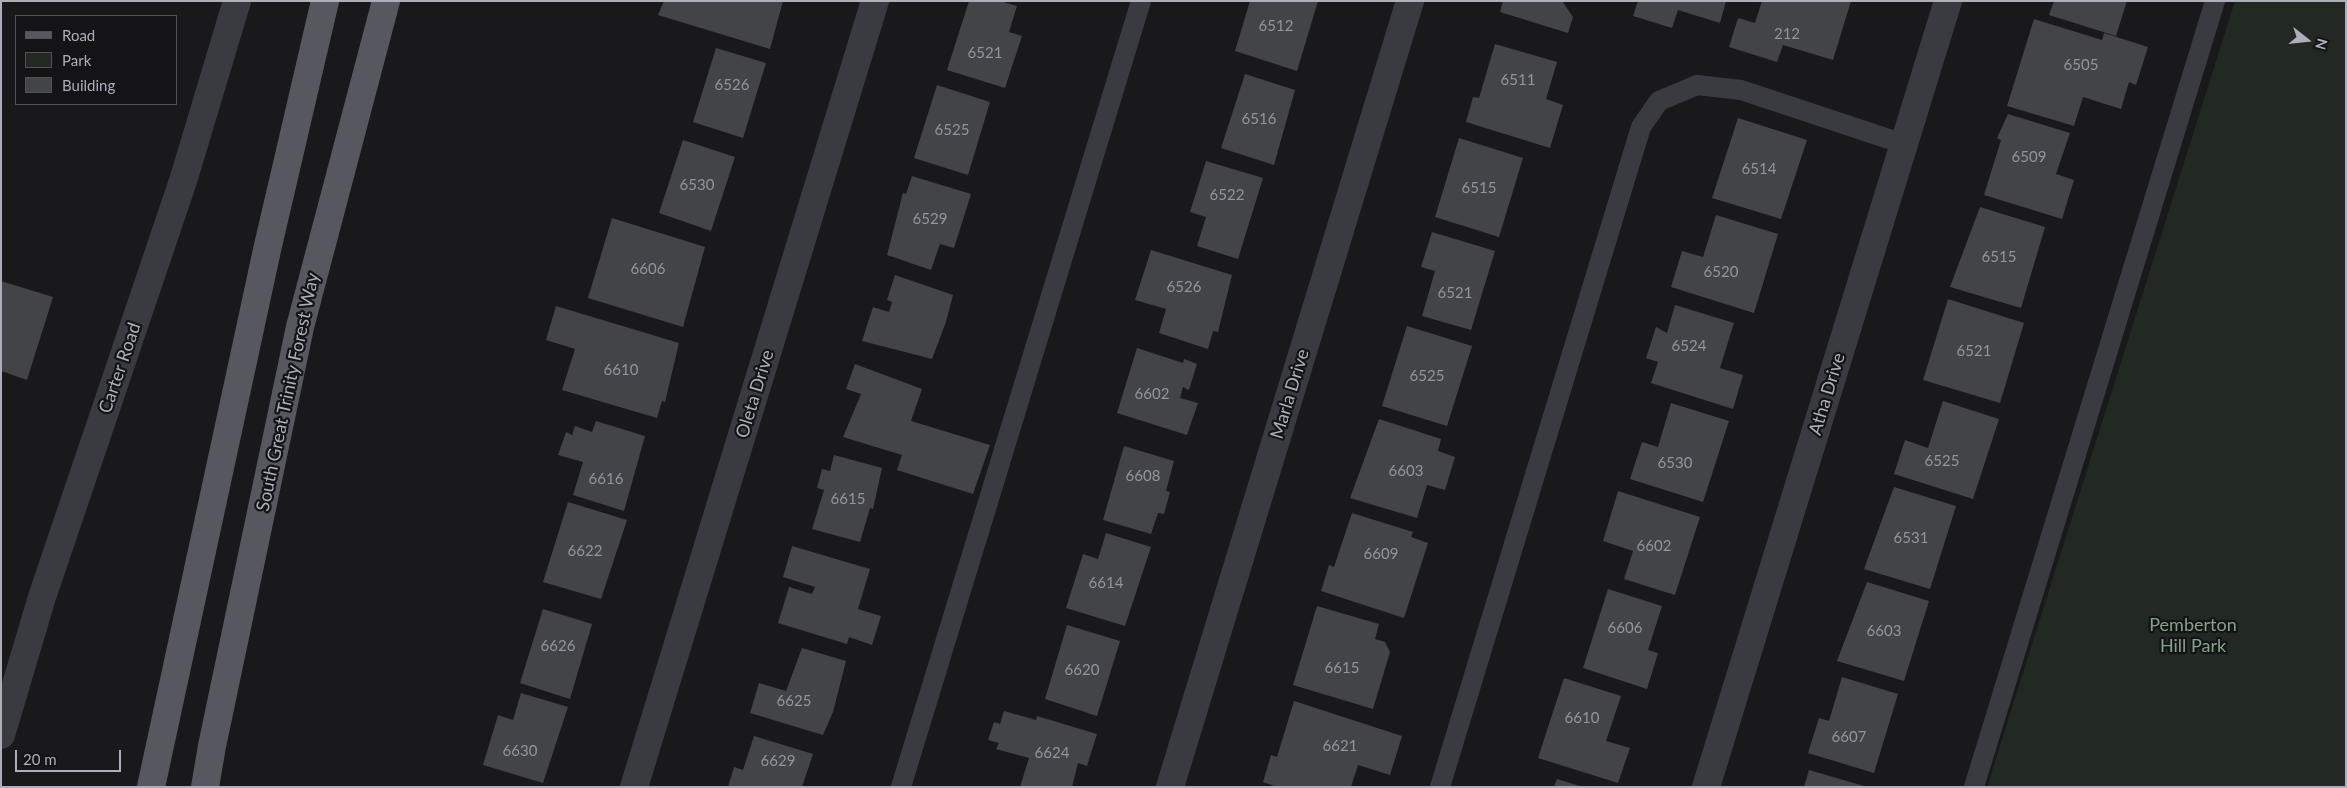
<!DOCTYPE html>
<style>
body{margin:0}
#map{position:relative;width:2347px;height:788px;overflow:hidden;background:#19191b;font-family:Lato,sans-serif}
canvas{display:block}
.frame{position:absolute;inset:0;border:2px solid #acafba;pointer-events:none}
.legend{position:absolute;left:15px;top:15px;width:162px;height:90px;box-sizing:border-box;background:#141416;border:1px solid #515258;margin:0;padding:6px 9px;list-style:none;font-size:15px;color:#acafba}
.legend li{display:flex;align-items:center;gap:10px;height:25px}
.legend b{width:25px;border:1px solid #515258}
.north{position:absolute;left:2282px;top:15px;width:50px;height:50px;-webkit-text-stroke:4px #141416;paint-order:stroke;rotate:106deg;font-size:14px;font-weight:700;line-height:20px;text-align:center;color:#acafba}
.north::after{content:'';display:block;margin:auto;width:18px;height:22px;background:#acafba;clip-path:polygon(50% 0,100% 100%,50% 72%,0 100%)}
.scale{position:absolute;left:15px;top:750px;width:106px;height:22px;box-sizing:border-box;border:2px solid #acafba;border-top:0;padding-left:6px;font-size:15px;line-height:18px;white-space:nowrap;color:#acafba;-webkit-text-stroke:4px #141416;paint-order:stroke}
</style>
<div id="map">
<canvas width="2347" height="788"></canvas>
<div class="frame"></div>
<ul class="legend">
<li><b style="height:6px;background:#56575f"></b>Road</li>
<li><b style="height:14px;background:#212922"></b>Park</li>
<li><b style="height:14px;background:#434448"></b>Building</li>
</ul>
<div class="north">N</div>
<div class="scale">20 m</div>
</div>
<script>
const ctx = document.querySelector('canvas').getContext('2d');
ctx.lineJoin = 'round';
function paint(path, color) {
  ctx.fillStyle = color;
  ctx.fill(path, 'evenodd');
}
function toPath(rows) {
  const path = new Path2D();
  for (const r of rows) {
    path.moveTo(r[0], r[1]);
    for (let i = 2; i < r.length; i += 2) path.lineTo(r[i], r[i + 1]);
  }
  return path;
}
function strokePath(path, color, width, dash) {
  ctx.strokeStyle = color;
  ctx.lineWidth = width;
  ctx.lineCap = dash ? 'butt' : 'round';
  ctx.setLineDash(dash || []);
  ctx.stroke(path);
}
function write(font, color, halo, rows, align = 'center') {
  ctx.font = font + ' Lato,sans-serif';
  ctx.lineWidth = 4.5;
  ctx.setLineDash([]);
  ctx.textBaseline = 'middle';
  ctx.strokeStyle = halo;
  ctx.fillStyle = color;
  for (const [text, x, y, turn = 0] of rows) {
    ctx.save();
    ctx.translate(x, y);
    ctx.rotate((+turn || 0) * Math.PI / 180);
    ctx.textAlign = isNaN(turn) ? turn : align;
    if (halo) ctx.strokeText(text, 0, 0);
    ctx.fillText(text, 0, 0);
    ctx.restore();
  }
}
paint(toPath([
 [2235,1,2346,1,2346,787,1987,787]
]), '#212922');
paint(toPath([
 [664,1,783,1,770,49,658,15],
 [969,1,1000,1,1017,6,1009,32,1022,36,1005,88,947,70],
 [1250,1,1318,1,1297,71,1235,51],
 [1503,1,1562,1,1573,17,1568,33,1500,12],
 [1638,1,1726,1,1720,23,1678,10,1672,28,1633,16],
 [1762,1,1851,1,1833,60,1783,45,1777,62,1729,47,1738,18,1755,23],
 [2054,1,2127,1,2116,36,2049,15],
 [2034,19,2102,40,2104,33,2148,47,2136,85,2129,82,2121,109,2083,97,2074,126,2007,106],
 [1495,44,1557,62,1546,99,1563,105,1550,148,1466,122,1473,97,1479,98],
 [716,48,766,63,743,138,693,122],
 [1245,74,1295,90,1274,165,1221,148],
 [937,85,990,102,968,175,914,158],
 [2008,114,2070,133,2056,174,2074,180,2062,219,1984,195,2001,140,1997,138],
 [1738,118,1807,140,1781,219,1712,198],
 [1459,138,1523,158,1499,237,1435,217],
 [683,140,735,157,711,231,659,213],
 [1206,161,1263,178,1238,259,1197,246,1206,217,1190,212],
 [912,176,971,194,954,248,940,244,931,270,887,255,903,193,906,194],
 [1980,207,2045,227,2021,308,1950,287],
 [1716,215,1778,234,1754,313,1671,287,1682,251,1703,257],
 [612,218,705,247,683,327,588,298],
 [1432,232,1495,251,1471,330,1422,316,1435,271,1421,267],
 [1151,250,1232,275,1218,332,1213,331,1208,349,1159,333,1166,309,1135,300],
 [895,275,953,295,946,322,932,359,862,341,873,307,889,312,892,302,887,300],
 [1,281,53,297,27,380,1,371],
 [1948,299,2024,323,2000,403,1923,380],
 [1675,305,1734,323,1720,368,1743,375,1733,409,1651,383,1658,362,1646,358,1656,327,1667,333],
 [556,306,679,343,665,402,662,401,657,418,562,390,575,349,546,340],
 [1407,326,1472,346,1447,426,1382,406],
 [1137,348,1183,363,1184,359,1197,364,1189,390,1183,387,1180,398,1198,403,1187,435,1117,413],
 [855,364,922,389,911,421,990,445,973,494,897,470,902,455,843,437,861,394,846,389],
 [1943,401,1999,419,1973,499,1894,474,1905,440,1928,448],
 [1671,403,1729,421,1703,502,1630,479,1642,442,1658,447],
 [1379,419,1441,439,1438,451,1455,457,1445,490,1427,485,1417,518,1350,498],
 [596,421,645,436,624,511,573,495,583,462,558,455,566,432,572,435,575,426,592,432],
 [1124,446,1174,461,1166,491,1170,492,1164,514,1158,513,1151,534,1103,520],
 [834,455,882,468,873,509,870,508,860,542,812,529,824,490,817,488,822,469,830,471],
 [1894,487,1956,506,1930,589,1864,569],
 [1618,491,1700,517,1675,595,1624,579,1633,551,1603,541],
 [568,502,627,520,601,599,543,582],
 [1352,513,1413,532,1411,537,1428,543,1404,618,1321,591,1329,565,1334,567],
 [1106,533,1151,547,1125,626,1066,608,1083,554,1098,559],
 [792,546,870,569,858,609,881,616,872,645,849,637,847,644,778,623,789,587,812,594,815,587,783,577],
 [1867,582,1929,601,1904,681,1837,661],
 [1608,589,1662,606,1648,650,1658,653,1647,689,1583,668],
 [1317,606,1379,624,1375,639,1385,642,1390,652,1373,709,1293,685],
 [543,609,592,624,570,699,520,683],
 [1067,625,1120,641,1097,716,1045,699],
 [802,648,846,661,833,712,823,735,750,713,759,683,786,691],
 [1842,677,1898,694,1874,773,1808,753,1819,718,1829,721],
 [1564,678,1621,696,1606,741,1630,748,1618,783,1538,758],
 [521,693,568,707,543,783,483,765,498,715,513,720],
 [1294,701,1402,736,1390,775,1358,765,1351,787,1277,787,1263,782,1271,755,1277,757],
 [1004,711,1036,720,1037,716,1097,734,1087,766,1078,763,1072,787,1020,787,1029,758,996,749,999,743,988,740,994,722,1000,724],
 [754,736,813,754,802,787,728,787,734,767,743,770],
 [1809,770,1864,786,1863,787,1804,787],
 [1557,779,1580,786,1580,787,1554,787]
]), '#434448');
strokePath(toPath([
 [901,787,1141,1],
 [1440,787,1641,127,1659,101,1697,85,1741,90,1904,144],
 [1974,787,2215,1]
]), '#3a3b40', 20);
strokePath(toPath([
 [1,735,42,597,183,181,237,1],
 [634,787,875,1],
 [1170,787,1410,1],
 [1706,787,1948,1]
]), '#3a3b40', 28);
strokePath(toPath([
 [151,787,267,250,325,1],
 [205,787,212,746,300,327,386,1]
]), '#56575f', 28);
write('15px', '#92949e', null, [
 ["6512",1276,26],
 ["212",1787,34],
 ["6521",985,53],
 ["6505",2081,65],
 ["6511",1518,80],
 ["6526",732,85],
 ["6516",1259,119],
 ["6525",952,130],
 ["6509",2029,157],
 ["6514",1759,169],
 ["6530",697,185],
 ["6515",1479,188],
 ["6522",1227,195],
 ["6529",930,219],
 ["6515",1999,257],
 ["6606",648,269],
 ["6520",1721,272],
 ["6526",1184,287],
 ["6521",1455,293],
 ["6524",1689,346],
 ["6521",1974,351],
 ["6610",621,370],
 ["6525",1427,376],
 ["6602",1152,394],
 ["6525",1942,461],
 ["6530",1675,463],
 ["6603",1406,471],
 ["6608",1143,476],
 ["6616",606,479],
 ["6615",848,499],
 ["6531",1911,538],
 ["6602",1654,546],
 ["6622",585,551],
 ["6609",1381,554],
 ["6614",1106,583],
 ["6606",1625,628],
 ["6603",1884,631],
 ["6626",558,646],
 ["6615",1342,668],
 ["6620",1082,670],
 ["6625",794,701],
 ["6610",1582,718],
 ["6607",1849,737],
 ["6621",1340,746],
 ["6630",520,751],
 ["6624",1052,753],
 ["6629",778,761]
]);
write('18px', '#acafba', '#141416', [
 ["Carter Road",120,368,-71],
 ["South Great Trinity Forest Way",288,392,-78],
 ["Oleta Drive",755,394,-73],
 ["Marla Drive",1290,394,-73],
 ["Atha Drive",1827,394,-73]
]);
write('18px', '#83a488', '#141416', [
 ["Pemberton",2193,625],
 ["Hill Park",2193,646]
]);
</script>
